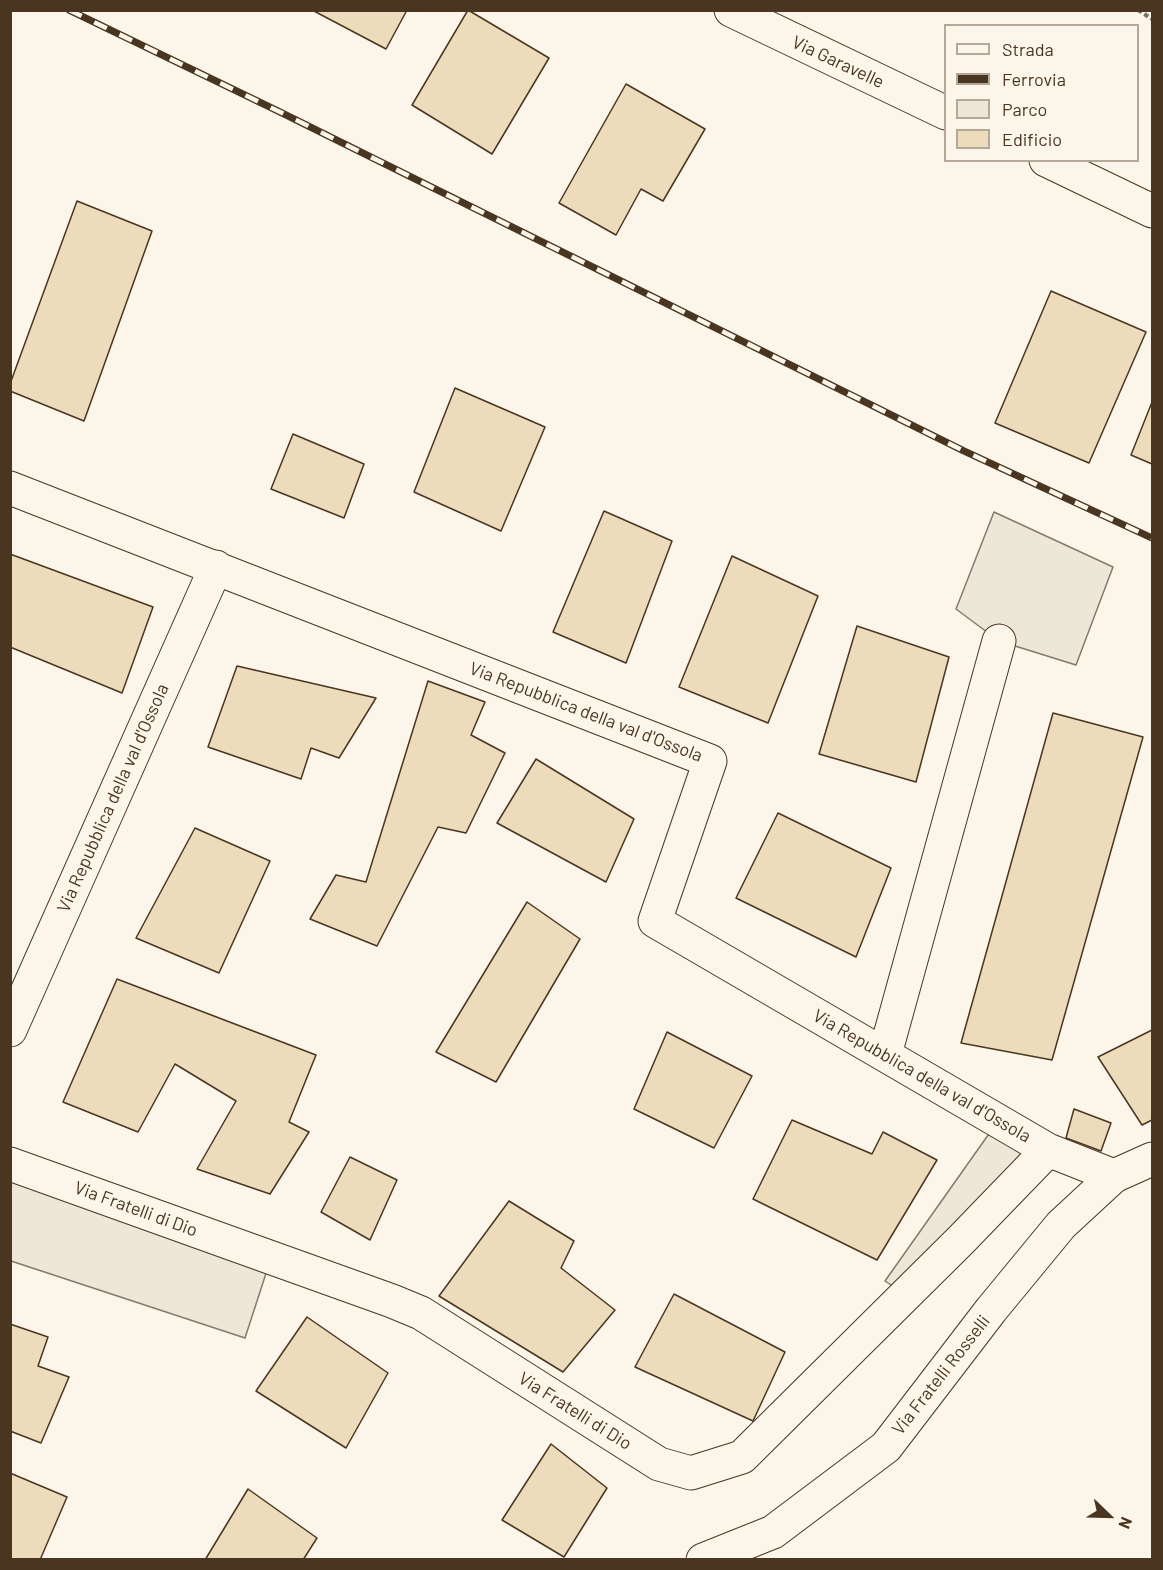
<!DOCTYPE html>
<style>
body{margin:0}
#map{position:relative;width:1163px;height:1570px;overflow:hidden;background:#fbf6e9;font-family:Barlow,sans-serif}
canvas{display:block}
.frame{position:absolute;inset:0;border:12px solid #4a3520;pointer-events:none}
.legend{position:absolute;left:944px;top:24px;width:195px;height:138px;box-sizing:border-box;background:#fbf6e9;border:2px solid #b4a999;margin:0;padding:8px 10px;list-style:none;font-size:18px;color:#4a3520}
.legend li{display:flex;align-items:center;gap:12px;height:30px}
.legend b{width:30px;border:2px solid #b4a999}
.north{position:absolute;left:1079px;top:1486px;width:60px;height:60px;-webkit-text-stroke:4px #fbf6e9;paint-order:stroke;rotate:113deg;font-size:16px;font-weight:700;line-height:24px;text-align:center;color:#4a3520}
.north::after{content:'';display:block;margin:auto;width:21px;height:27px;background:#4a3520;clip-path:polygon(50% 0,100% 100%,50% 72%,0 100%)}
</style>
<div id="map">
<canvas width="1163" height="1570"></canvas>
<div class="frame"></div>
<ul class="legend">
<li><b style="height:8px;background:#fbf6e9"></b>Strada</li>
<li><b style="height:8px;background:#4a3520"></b>Ferrovia</li>
<li><b style="height:16px;background:#ede6d9"></b>Parco</li>
<li><b style="height:16px;background:#ecdcbc"></b>Edificio</li>
</ul>
<div class="north">N</div>
</div>
<script>
const ctx = document.querySelector('canvas').getContext('2d');
ctx.lineJoin = 'round';
function paint(path, color) {
  ctx.fillStyle = color;
  ctx.fill(path, 'evenodd');
}
function toPath(rows) {
  const path = new Path2D();
  for (const r of rows) {
    path.moveTo(r[0], r[1]);
    for (let i = 2; i < r.length; i += 2) path.lineTo(r[i], r[i + 1]);
  }
  return path;
}
function strokePath(path, color, width, dash) {
  ctx.strokeStyle = color;
  ctx.lineWidth = width;
  ctx.lineCap = dash ? 'butt' : 'round';
  ctx.setLineDash(dash || []);
  ctx.stroke(path);
}
function write(font, color, halo, rows, align = 'center') {
  ctx.font = font + ' Barlow,sans-serif';
  ctx.lineWidth = 4.5;
  ctx.setLineDash([]);
  ctx.textBaseline = 'middle';
  ctx.strokeStyle = halo;
  ctx.fillStyle = color;
  for (const [text, x, y, turn = 0] of rows) {
    ctx.save();
    ctx.translate(x, y);
    ctx.rotate((+turn || 0) * Math.PI / 180);
    ctx.textAlign = isNaN(turn) ? turn : align;
    if (halo) ctx.strokeText(text, 0, 0);
    ctx.fillText(text, 0, 0);
    ctx.restore();
  }
}
const green = toPath([
 [998,1121,1048,1150,906,1295,885,1281,998,1121],
 [11,1164,271,1258,245,1338,11,1261,11,1164]
]);
paint(green, '#ede6d9');
strokePath(green, '#887966', 1.5);
const parking = toPath([
 [994,512,1113,567,1076,665,999,641,956,609,994,512]
]);
paint(parking, '#ede7d9');
strokePath(parking, '#887966', 1.5);
const building = toPath([
 [312,10,407,10,386,49,312,10],
 [468,10,549,58,492,154,412,105,468,10],
 [626,84,705,129,663,201,641,189,616,235,559,203,626,84],
 [77,201,152,231,84,421,10,391,10,384,77,201],
 [1051,291,1146,332,1089,463,995,423,1051,291],
 [455,388,545,427,501,531,414,492,455,388],
 [1152,402,1152,464,1131,455,1152,402],
 [293,434,364,464,344,518,271,489,293,434],
 [604,511,672,541,626,663,553,632,604,511],
 [10,554,153,607,122,693,10,647,10,554],
 [732,556,818,596,768,723,679,687,732,556],
 [857,626,949,657,916,782,819,754,857,626],
 [237,666,376,698,339,758,311,748,301,779,208,747,237,666],
 [428,681,485,702,471,735,505,753,466,833,438,827,377,946,310,919,336,875,366,882,428,681],
 [1053,713,1143,737,1052,1060,961,1043,1053,713],
 [536,759,634,819,606,882,497,823,536,759],
 [778,813,891,868,856,957,736,898,778,813],
 [195,828,270,861,219,973,136,938,195,828],
 [527,902,580,939,496,1082,436,1052,527,902],
 [117,979,316,1055,289,1122,309,1132,270,1194,197,1169,236,1101,175,1064,138,1132,63,1102,117,979],
 [1152,1030,1152,1120,1142,1125,1098,1057,1152,1030],
 [667,1032,752,1076,714,1148,634,1109,667,1032],
 [1074,1109,1111,1123,1101,1151,1066,1138,1074,1109],
 [792,1120,872,1154,883,1132,937,1160,877,1260,753,1199,792,1120],
 [350,1157,397,1180,370,1240,321,1212,350,1157],
 [509,1201,574,1241,561,1268,615,1310,563,1372,439,1296,509,1201],
 [674,1294,785,1352,753,1421,635,1367,674,1294],
 [307,1317,388,1373,346,1448,256,1391,307,1317],
 [10,1324,48,1337,38,1366,69,1377,41,1443,10,1431,10,1324],
 [551,1444,607,1488,564,1557,502,1520,551,1444],
 [10,1473,67,1497,40,1560,10,1560,10,1473],
 [248,1489,317,1538,303,1560,205,1560,248,1489]
]);
paint(building, '#ecdcbc');
strokePath(building, '#4a3520', 1.5);
const minor = toPath([
 [10,488,710,761,655,921,1048,1150,1114,1176],
 [10,1030,216,567],
 [885,1054,999,641],
 [10,1164,392,1301,421,1313,659,1464,691,1473,742,1457,961,1240,1048,1150]
]);
const tertiary = toPath([
 [703,1560,773,1532,886,1447,991,1310,1061,1225,1114,1176,1152,1159]
]);
const secondary = toPath([
 [731,10,946,113],
 [1046,160,1152,211]
]);
strokePath(minor, '#4a3520', 35);
strokePath(tertiary, '#4a3520', 35);
strokePath(secondary, '#4a3520', 35);
strokePath(toPath([
 [1138,10,1152,19]
]), '#7f6f5c', 4, [4.5, 3]);
strokePath(minor, '#fbf6e9', 33);
strokePath(tertiary, '#fbf6e9', 33);
strokePath(secondary, '#fbf6e9', 33);
const rail = toPath([
 [69,10,278,111,964,451,1152,538]
]);
strokePath(rail, '#4a3520', 7);
strokePath(rail, '#fbf6e9', 4.5, [14]);
write('18px', '#4a3520', '#fbf6e9', [
 ["Via Garavelle",838,62,25],
 ["Via Repubblica della val d'Ossola",586,712,21],
 ["Via Repubblica della val d'Ossola",113,798,-66],
 ["Via Repubblica della val d'Ossola",922,1076,30],
 ["Via Fratelli di Dio",136,1209,20],
 ["Via Fratelli Rosselli",941,1375,-52],
 ["Via Fratelli di Dio",575,1411,32]
]);
</script>
